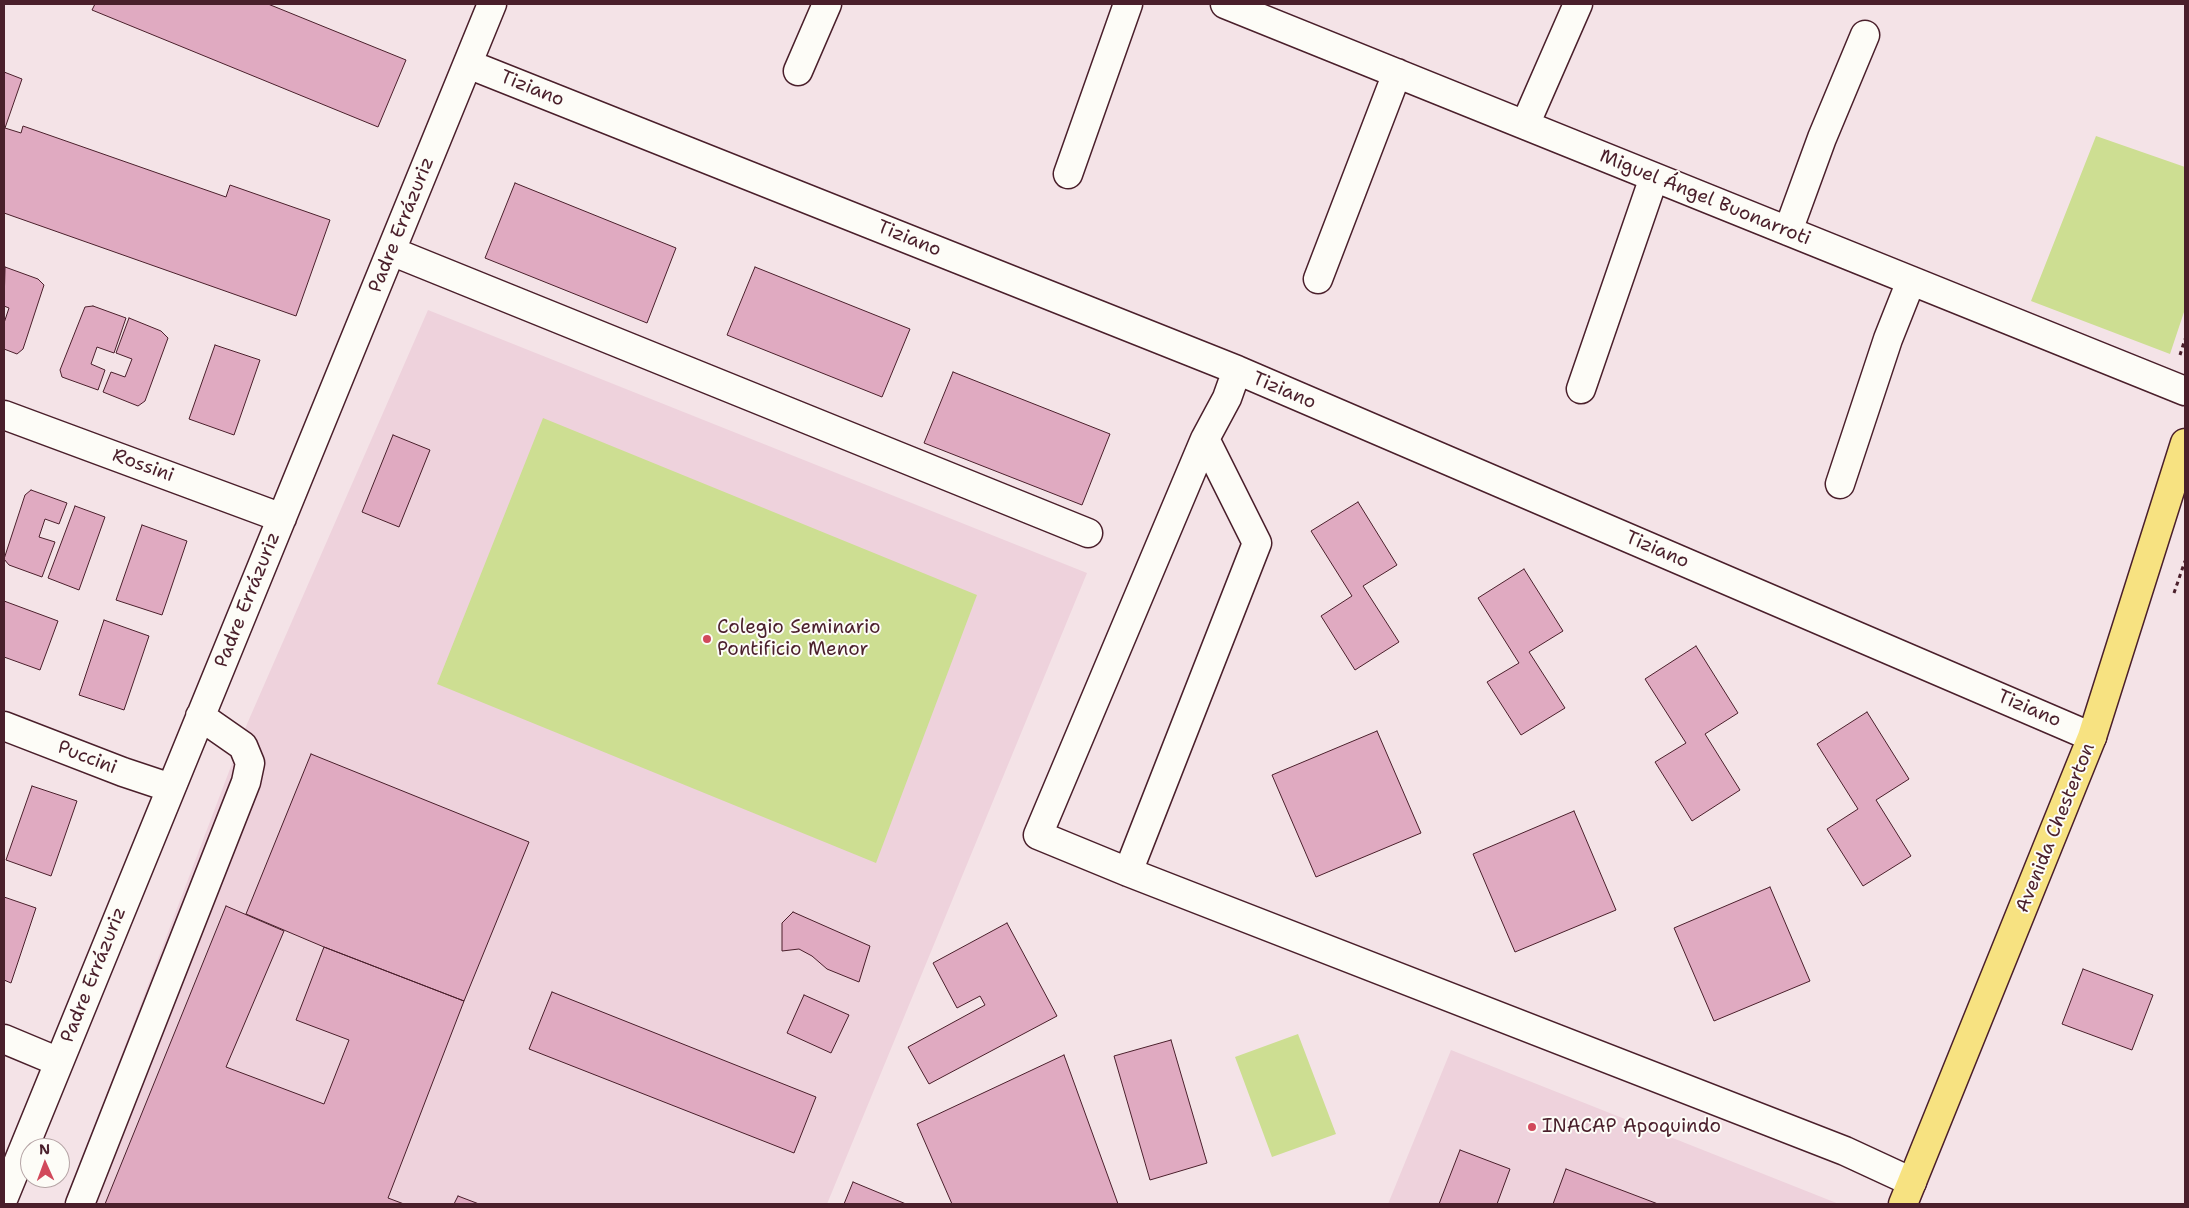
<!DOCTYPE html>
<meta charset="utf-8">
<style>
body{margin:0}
#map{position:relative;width:2189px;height:1208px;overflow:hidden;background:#f4e3e7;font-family:"Shantell Sans",sans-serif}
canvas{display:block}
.frame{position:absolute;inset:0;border:5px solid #4a1f2b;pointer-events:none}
.north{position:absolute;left:20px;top:1138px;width:50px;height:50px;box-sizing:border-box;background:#fdfcf7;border:1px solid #b5a4a5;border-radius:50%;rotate:358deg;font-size:14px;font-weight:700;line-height:20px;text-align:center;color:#4a1f2b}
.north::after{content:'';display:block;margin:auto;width:18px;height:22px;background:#d1495b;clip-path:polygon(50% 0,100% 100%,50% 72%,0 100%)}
</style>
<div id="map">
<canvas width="2189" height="1208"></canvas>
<div class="frame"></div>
<div class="north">N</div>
</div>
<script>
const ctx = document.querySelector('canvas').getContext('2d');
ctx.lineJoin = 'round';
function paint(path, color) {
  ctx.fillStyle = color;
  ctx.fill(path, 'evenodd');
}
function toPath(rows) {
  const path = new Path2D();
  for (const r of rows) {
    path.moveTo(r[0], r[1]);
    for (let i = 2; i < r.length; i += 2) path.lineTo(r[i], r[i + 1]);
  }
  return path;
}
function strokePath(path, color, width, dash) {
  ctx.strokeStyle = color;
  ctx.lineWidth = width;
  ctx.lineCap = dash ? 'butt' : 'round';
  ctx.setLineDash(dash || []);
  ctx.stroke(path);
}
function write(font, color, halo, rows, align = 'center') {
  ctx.font = font + ' "Shantell Sans",sans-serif';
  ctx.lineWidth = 4;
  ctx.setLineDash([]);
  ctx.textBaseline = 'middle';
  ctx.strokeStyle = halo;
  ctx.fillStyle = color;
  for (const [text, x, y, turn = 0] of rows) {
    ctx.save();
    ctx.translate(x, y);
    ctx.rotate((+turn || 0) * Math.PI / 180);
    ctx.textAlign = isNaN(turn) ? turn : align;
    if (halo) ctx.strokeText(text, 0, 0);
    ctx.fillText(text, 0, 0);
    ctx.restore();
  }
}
paint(toPath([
 [428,310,1087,573,827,1204,65,1204,247,724],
 [1451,1050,1839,1204,1388,1204]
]), '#eed2dc');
paint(toPath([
 [2096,136,2185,167,2185,309,2170,354,2031,301],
 [543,418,977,595,876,863,437,684],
 [1298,1034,1336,1134,1272,1157,1235,1057]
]), '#cdde92');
const building = toPath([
 [95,4,268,4,406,60,378,127,92,10,95,4],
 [4,72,22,79,5,128,21,133,23,126,226,197,230,185,330,220,296,316,4,213,4,72],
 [515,183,676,248,647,323,485,258,515,183],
 [5,267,38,279,44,285,23,349,17,354,4,349,4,323,9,308,4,306,5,267],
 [755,267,910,329,882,397,727,335,755,267],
 [93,306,126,318,114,353,97,347,91,364,105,370,98,390,62,377,60,370,85,307,93,306],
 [129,318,161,331,168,338,145,401,138,406,103,392,111,372,125,377,132,359,116,353,129,318],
 [215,345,260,360,234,435,189,419,215,345],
 [953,372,1110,434,1082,505,924,443,953,372],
 [393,435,430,450,399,527,362,512,393,435],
 [31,490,67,503,59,524,45,519,39,537,55,542,42,577,9,565,4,559,25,495,31,490],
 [1358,502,1397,565,1363,586,1399,642,1355,670,1321,616,1352,596,1311,531,1358,502],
 [75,506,105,517,79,590,48,578,75,506],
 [142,525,187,541,162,615,116,600,142,525],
 [1524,569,1563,631,1529,652,1565,708,1521,735,1487,682,1519,663,1478,598,1524,569],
 [4,601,58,621,40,670,4,657,4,601],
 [104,620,149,636,124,710,79,695,104,620],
 [1696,646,1738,713,1705,734,1740,790,1692,821,1655,762,1686,743,1645,679,1696,646],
 [1867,712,1909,779,1876,800,1911,856,1863,886,1827,829,1858,809,1817,744,1867,712],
 [1377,731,1421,833,1316,877,1272,775,1377,731],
 [311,754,529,842,464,1001,324,947,246,914,311,754],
 [32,786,77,801,51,876,6,860,32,786],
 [1574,811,1616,910,1515,952,1473,854,1574,811],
 [1770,887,1810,981,1714,1021,1674,928,1770,887],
 [4,897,36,908,11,983,4,980,4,897],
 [226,906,284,931,226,1067,324,1104,349,1040,296,1020,324,947,464,1001,388,1198,404,1204,105,1204,226,906],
 [793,912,870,946,859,982,827,969,812,956,799,949,782,951,782,923,793,912],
 [1007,923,1057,1016,929,1084,908,1047,985,1005,980,996,957,1008,933,963,1007,923],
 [2083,969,2153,995,2132,1050,2062,1024,2083,969],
 [552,992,816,1097,794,1153,529,1049,552,992],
 [804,995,849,1015,831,1053,787,1033,804,995],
 [1171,1040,1207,1163,1150,1180,1114,1056,1171,1040],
 [1064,1055,1118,1204,952,1204,917,1124,1064,1055],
 [1460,1150,1510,1169,1497,1204,1439,1204,1460,1150],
 [1566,1169,1658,1204,1553,1204,1566,1169],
 [853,1182,906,1204,844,1204,853,1182],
 [458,1196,479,1204,454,1204,458,1196]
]);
paint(building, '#e0aac1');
strokePath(building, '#4a1f2b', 1);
const minor = toPath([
 [1225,4,2185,391],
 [468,64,1237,370,2092,737],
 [798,71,827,4],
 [1525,125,1578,4],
 [1068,174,1128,4],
 [1788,231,1822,138,1865,35],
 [391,251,1088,533],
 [1318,279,1397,73],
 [1237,370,1227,398,1205,439,1038,835,1128,872,1845,1151,1912,1182],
 [1581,389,1654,177],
 [4,415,282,518],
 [1840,484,1888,339,1911,281],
 [4,726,123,772,171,788],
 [1128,872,1257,543,1205,439],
 [4,1039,59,1062],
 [4,1197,492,4],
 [80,1204,246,782,250,763,243,746,200,716]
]);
const major = toPath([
 [1903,1204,2092,737,2185,443]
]);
strokePath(minor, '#4a1f2b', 31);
strokePath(major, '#4a1f2b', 31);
strokePath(toPath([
 [2180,355,2185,339],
 [2174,593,2185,561]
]), '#4a1f2b', 3, [4, 4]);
strokePath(minor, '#fdfcf7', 28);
strokePath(major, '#f7e281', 28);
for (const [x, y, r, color] of [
 [707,639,5,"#d1495b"],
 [1532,1127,5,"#d1495b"]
]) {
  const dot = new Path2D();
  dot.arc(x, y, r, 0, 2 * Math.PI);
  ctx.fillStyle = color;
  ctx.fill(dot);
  strokePath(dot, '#fdfcf7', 2);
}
write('19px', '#4a1f2b', '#fdfcf7', [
 ["Tiziano",532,89,22],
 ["Miguel Ángel Buonarroti",1705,198,22],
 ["Padre Errázuriz",402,225,-68],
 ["Tiziano",909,239,22],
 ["Tiziano",1284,391,23],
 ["Rossini",143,466,20],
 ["Tiziano",1657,550,23],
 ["Padre Errázuriz",248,600,-68],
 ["Tiziano",2029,709,23],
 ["Puccini",87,758,21],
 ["Avenida Chesterton",2056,828,-68],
 ["Padre Errázuriz",94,975,-68]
]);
write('19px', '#4a1f2b', '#fdfcf7', [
 ["Colegio Seminario",717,628],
 ["Pontificio Menor",717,650],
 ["INACAP Apoquindo",1542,1127]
], 'left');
</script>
